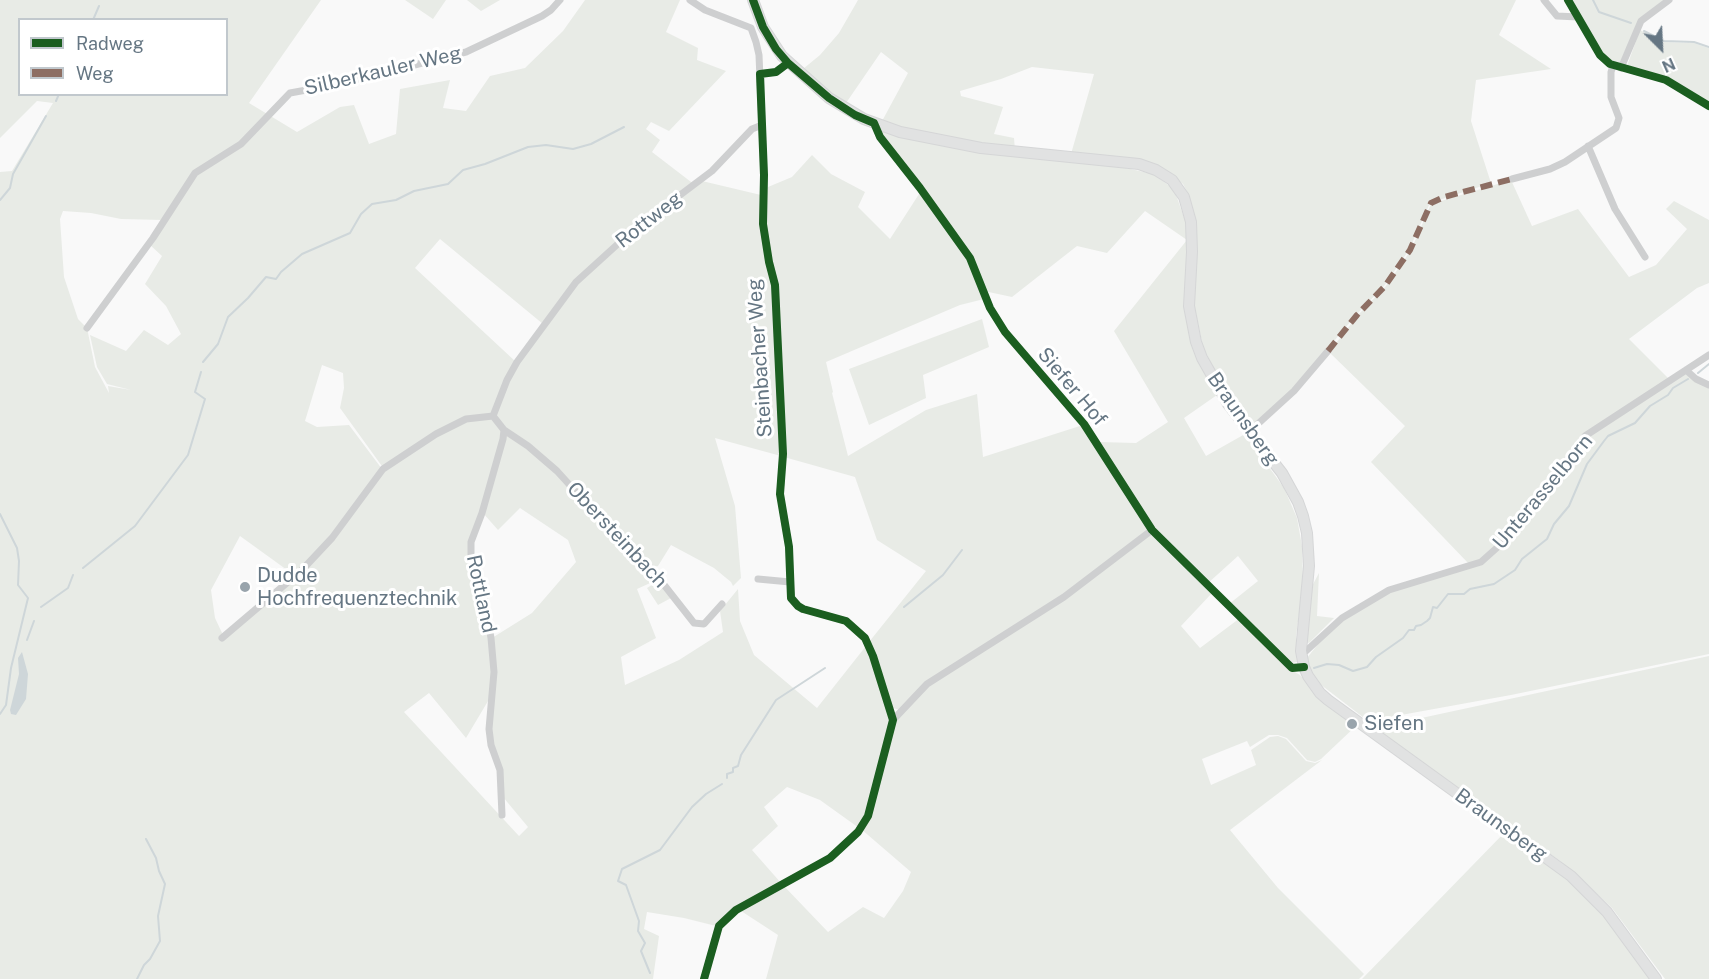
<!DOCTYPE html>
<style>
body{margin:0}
#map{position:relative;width:1709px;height:979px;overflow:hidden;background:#f9f9f9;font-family:"Public Sans",sans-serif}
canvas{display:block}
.legend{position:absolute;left:18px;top:18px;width:210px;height:78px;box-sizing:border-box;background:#fff;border:2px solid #c1c8cd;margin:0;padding:8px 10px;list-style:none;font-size:18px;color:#657683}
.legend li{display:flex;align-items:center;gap:12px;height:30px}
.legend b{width:30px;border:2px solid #c1c8cd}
.north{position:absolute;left:1631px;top:18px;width:60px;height:60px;-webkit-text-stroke:4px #fff;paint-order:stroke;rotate:156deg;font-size:16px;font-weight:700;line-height:24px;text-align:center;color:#657683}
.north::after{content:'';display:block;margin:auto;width:21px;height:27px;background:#657683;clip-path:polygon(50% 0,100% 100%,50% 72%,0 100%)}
</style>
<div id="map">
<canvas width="1709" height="979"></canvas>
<ul class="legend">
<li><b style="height:8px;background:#1b5e20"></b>Radweg</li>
<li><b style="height:8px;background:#8d6e63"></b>Weg</li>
</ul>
<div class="north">N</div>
</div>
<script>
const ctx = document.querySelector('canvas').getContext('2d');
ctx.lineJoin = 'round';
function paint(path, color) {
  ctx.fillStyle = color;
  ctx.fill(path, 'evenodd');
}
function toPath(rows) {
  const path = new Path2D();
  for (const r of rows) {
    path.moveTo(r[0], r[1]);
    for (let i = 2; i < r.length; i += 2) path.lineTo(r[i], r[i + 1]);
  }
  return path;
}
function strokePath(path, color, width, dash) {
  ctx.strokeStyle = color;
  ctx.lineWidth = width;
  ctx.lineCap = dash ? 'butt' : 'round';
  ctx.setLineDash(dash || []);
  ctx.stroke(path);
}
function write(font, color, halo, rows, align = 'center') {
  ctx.font = font + ' "Public Sans",sans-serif';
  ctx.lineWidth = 6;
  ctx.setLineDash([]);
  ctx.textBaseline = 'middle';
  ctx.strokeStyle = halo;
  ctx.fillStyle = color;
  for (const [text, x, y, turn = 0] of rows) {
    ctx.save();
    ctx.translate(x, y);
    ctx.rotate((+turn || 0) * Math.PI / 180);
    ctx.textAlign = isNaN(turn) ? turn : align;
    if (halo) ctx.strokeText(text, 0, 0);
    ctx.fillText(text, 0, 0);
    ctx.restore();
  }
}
paint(toPath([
 [0,0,321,0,249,103,297,132,340,107,354,105,369,144,396,134,400,89,450,80,443,108,466,111,490,76,525,68,563,31,585,0,680,0,666,32,698,48,697,60,726,71,669,131,651,122,646,129,660,140,652,152,695,185,675,201,702,181,761,195,762,224,767,262,773,285,781,456,715,438,735,506,741,578,733,586,731,582,714,568,671,545,658,566,654,567,616,535,558,470,529,445,505,429,494,416,518,363,578,281,543,324,440,239,415,268,516,362,506,379,499,402,492,416,503,430,556,472,615,536,649,567,659,579,637,589,656,638,621,657,625,685,679,660,723,632,720,611,738,589,740,621,754,655,817,708,866,646,891,720,866,815,859,828,820,800,787,787,764,807,778,826,752,850,781,883,736,908,716,926,684,918,647,912,644,929,659,936,653,979,0,979,0,172,12,171,53,103,37,101,0,138],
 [20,20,226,20,226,94,20,94],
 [198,171,149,244,162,256,145,284,166,306,181,334,168,345,144,330,126,351,90,335,97,367,107,384,131,390,108,386,109,393,95,367,87,328,78,319,64,277,60,219,63,211,91,213,121,219,163,220,195,172],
 [322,365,343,373,344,388,340,408,384,469,334,538,303,570,221,640,219,638,223,635,215,618,211,590,240,536,294,575,331,537,382,469,349,425,317,427,305,421],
 [500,448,483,513,498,530,520,508,568,540,576,562,532,613,492,638,496,672,490,730,492,744,502,770,503,797,528,827,519,836,404,712,429,693,466,738,491,696,494,674,489,639,483,599,470,561,471,542],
 [405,0,446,0,433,19],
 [467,0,500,0,481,11],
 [858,0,1516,0,1499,35,1551,69,1476,80,1471,121,1491,183,1430,203,1409,250,1384,286,1356,315,1293,390,1251,427,1222,386,1203,347,1194,304,1197,224,1189,195,1183,184,1157,165,1071,154,1094,74,1032,67,1001,79,960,91,961,96,1003,107,994,134,1014,138,1015,150,881,123,908,73,881,52,844,106,803,69,820,55,839,33],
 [1570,0,1667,0,1639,21,1618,66,1602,55],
 [1640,30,1664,42,1694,43,1709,48,1709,102,1666,78,1627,66],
 [881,129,939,144,1000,154,1117,166,1153,174,1174,189,1187,226,1188,240,1186,306,1189,325,1201,366,1217,395,1184,418,1206,456,1245,434,1284,488,1297,518,1302,546,1303,584,1296,636,1297,662,1292,663,1229,604,1258,581,1238,556,1207,584,1153,529,1099,442,1136,443,1168,422,1114,331,1187,240,1145,211,1107,253,1077,246,1012,297,984,291,971,258,941,213,880,132],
 [812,155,831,174,865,192,858,207,890,239,921,191,969,259,984,299,960,305,826,362,833,392,832,393,848,456,926,410,977,394,983,457,1083,425,1149,530,1063,596,925,684,900,710,893,708,869,642,926,571,877,540,855,477,784,457,776,285,766,242,765,202,768,187,792,177],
 [1511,180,1532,226,1578,209,1629,277,1656,265,1687,229,1666,209,1674,201,1709,220,1709,283,1697,288,1629,339,1670,380,1584,436,1509,535,1481,561,1469,564,1371,462,1405,426,1329,352,1358,315,1386,286,1411,250,1431,204],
 [982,319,989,347,923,375,926,398,869,425,849,369],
 [1686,371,1709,386,1709,654,1511,695,1368,721,1316,681,1308,665,1307,658,1322,639,1344,619,1390,591,1482,563,1511,536,1586,437],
 [1152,532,1213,592,1181,626,1200,648,1240,618,1291,670,1300,675,1326,704,1357,725,1321,759,1315,762,1307,760,1287,738,1278,735,1269,735,1250,747,1247,741,1202,759,1211,785,1256,765,1251,750,1270,737,1278,736,1286,739,1306,761,1315,763,1322,760,1230,830,1278,888,1364,974,1359,979,766,979,778,935,738,909,783,885,828,932,863,907,884,918,903,891,911,872,861,829,895,721,928,685,1066,598],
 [1319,573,1317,616,1334,618,1309,643,1305,642,1311,588],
 [658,581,671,598,658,605,647,588],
 [1709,656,1709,979,1665,979,1612,908,1582,880,1560,861,1375,728],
 [1505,832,1568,878,1605,914,1651,979,1362,979]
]), '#e8ebe6');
paint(toPath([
 [22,652,28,674,26,699,16,715,11,714,10,710,19,674,18,658]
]), '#ced6d9');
strokePath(toPath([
 [1593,0,1599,12,1631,23],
 [93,20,99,6],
 [1644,31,1664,41,1694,42,1709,47],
 [56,101,59,94],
 [0,200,10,188,13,174,46,116],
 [203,362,218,344,228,317,248,298,266,277,276,279,281,272,302,254,350,233,361,214,372,204,396,200,414,191,448,184,463,170,485,164,528,147,546,145,573,149,591,144,624,127],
 [1698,373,1709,364],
 [0,514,17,548,19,561,18,585,28,598,11,668,6,705,0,714],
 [83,568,135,526,188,455,205,399,195,392,201,372],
 [41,607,68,588,73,575],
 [904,607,943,575,962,550],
 [27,640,34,621],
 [1314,668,1327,664,1339,665,1353,671,1367,667,1376,657,1403,638,1409,630,1414,630,1416,626,1421,625,1427,621,1430,618,1433,607,1437,608,1448,594,1464,594,1470,589,1494,584,1515,570,1522,559,1547,539,1554,524,1569,506,1587,464,1604,441,1608,436,1635,423,1650,406,1668,395,1673,388,1688,379],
 [727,778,727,774,733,772,733,768,738,766,741,755,776,700,825,668],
 [650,973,641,951,645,943,638,931,639,921,626,885,618,881,622,869,660,850,692,807,706,794,722,784],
 [137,979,144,965,150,959,160,941,158,916,165,884,159,871,156,858,146,839]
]), '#ced6d9', 2);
const secondary = toPath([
 [753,0,763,27,782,56,829,98,864,119,900,132,981,148,1139,164,1156,170,1172,180,1184,197,1191,222,1192,252,1189,306,1196,342,1202,358,1228,404,1282,473,1298,502,1303,516,1307,533,1309,566,1301,651,1304,667,1308,676,1320,693,1328,700,1571,876,1607,912,1656,979]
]);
strokePath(secondary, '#d5d6d7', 12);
strokePath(toPath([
 [690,0,705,10,751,28,756,42,759,55,764,175,763,224,769,262,775,285,783,454,780,494,789,547,791,598,798,606,803,609,846,621,865,638,873,656,893,720],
 [1544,0,1557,16,1578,17],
 [1568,0,1600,55,1610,64,1666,80,1709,106],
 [1621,68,1641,21,1669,0],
 [760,74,776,72,788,63],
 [874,123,880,137,920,188,970,258,990,308,1005,332,1084,424,1152,530,1292,668,1304,667],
 [1588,146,1615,209,1645,257],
 [1512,179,1550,169,1565,162,1616,128,1619,118,1611,97,1611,72,1613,66],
 [87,328,153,238,195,173,241,144,290,93,339,84,466,52,542,16,551,10,560,0],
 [1686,370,1696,379,1709,385],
 [493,416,507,380,517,362,576,282,631,232,712,171,752,129,762,125],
 [493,416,504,430,528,446,557,471,616,536,650,567,694,623,704,624,722,604],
 [1249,432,1294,391,1328,351],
 [758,579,790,582],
 [222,638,302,570,332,538,383,469,436,434,466,419,493,416],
 [1301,651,1306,651,1342,618,1389,590,1481,562,1510,536,1585,436,1709,355],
 [502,815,500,770,491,745,489,729,494,672,491,638,484,598,471,561,471,542,482,513,503,439,504,430],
 [704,979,719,926,736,910,830,858,858,832,868,816,893,720,927,684,1064,597,1152,530]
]), '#cecfd0', 7);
strokePath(secondary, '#e1e2e2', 10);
strokePath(toPath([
 [1328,351,1357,315,1385,286,1410,250,1431,203,1444,197,1512,179]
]), '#8d6e63', 6, [12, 6]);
strokePath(toPath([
 [753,0,763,27,776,49,788,63,829,98,855,115,874,123,880,137,920,188,970,258,990,308,1005,332,1084,424,1152,530,1292,668,1304,667],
 [1568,0,1600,55,1610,64,1666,80,1709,106],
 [704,979,719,926,736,910,830,858,858,832,868,816,893,720,873,656,865,638,846,621,803,609,798,606,791,598,789,547,780,494,783,454,775,285,769,262,763,224,764,175,760,74,776,72,788,63]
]), '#1b5e20', 8);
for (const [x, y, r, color] of [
 [245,587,6,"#99a4ac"],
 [1352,724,6,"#99a4ac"]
]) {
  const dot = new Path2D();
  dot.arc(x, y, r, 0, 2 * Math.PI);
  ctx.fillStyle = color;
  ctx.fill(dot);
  strokePath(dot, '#fff', 2);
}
write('20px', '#657683', '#fff', [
 ["Silberkauler Weg",383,71,-13],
 ["Rottweg",649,220,-38],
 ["Steinbacher Weg",760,358,-94],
 ["Siefer Hof",1072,387,50],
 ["Braunsberg",1243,419,55],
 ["Unterasselborn",1543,492,-50],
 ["Obersteinbach",617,535,47],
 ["Rottland",481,594,78],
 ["Braunsberg",1501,825,36]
]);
write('20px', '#657683', '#fff', [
 ["Dudde",257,576],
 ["Hochfrequenztechnik",257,599],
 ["Siefen",1364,724]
], 'left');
</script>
